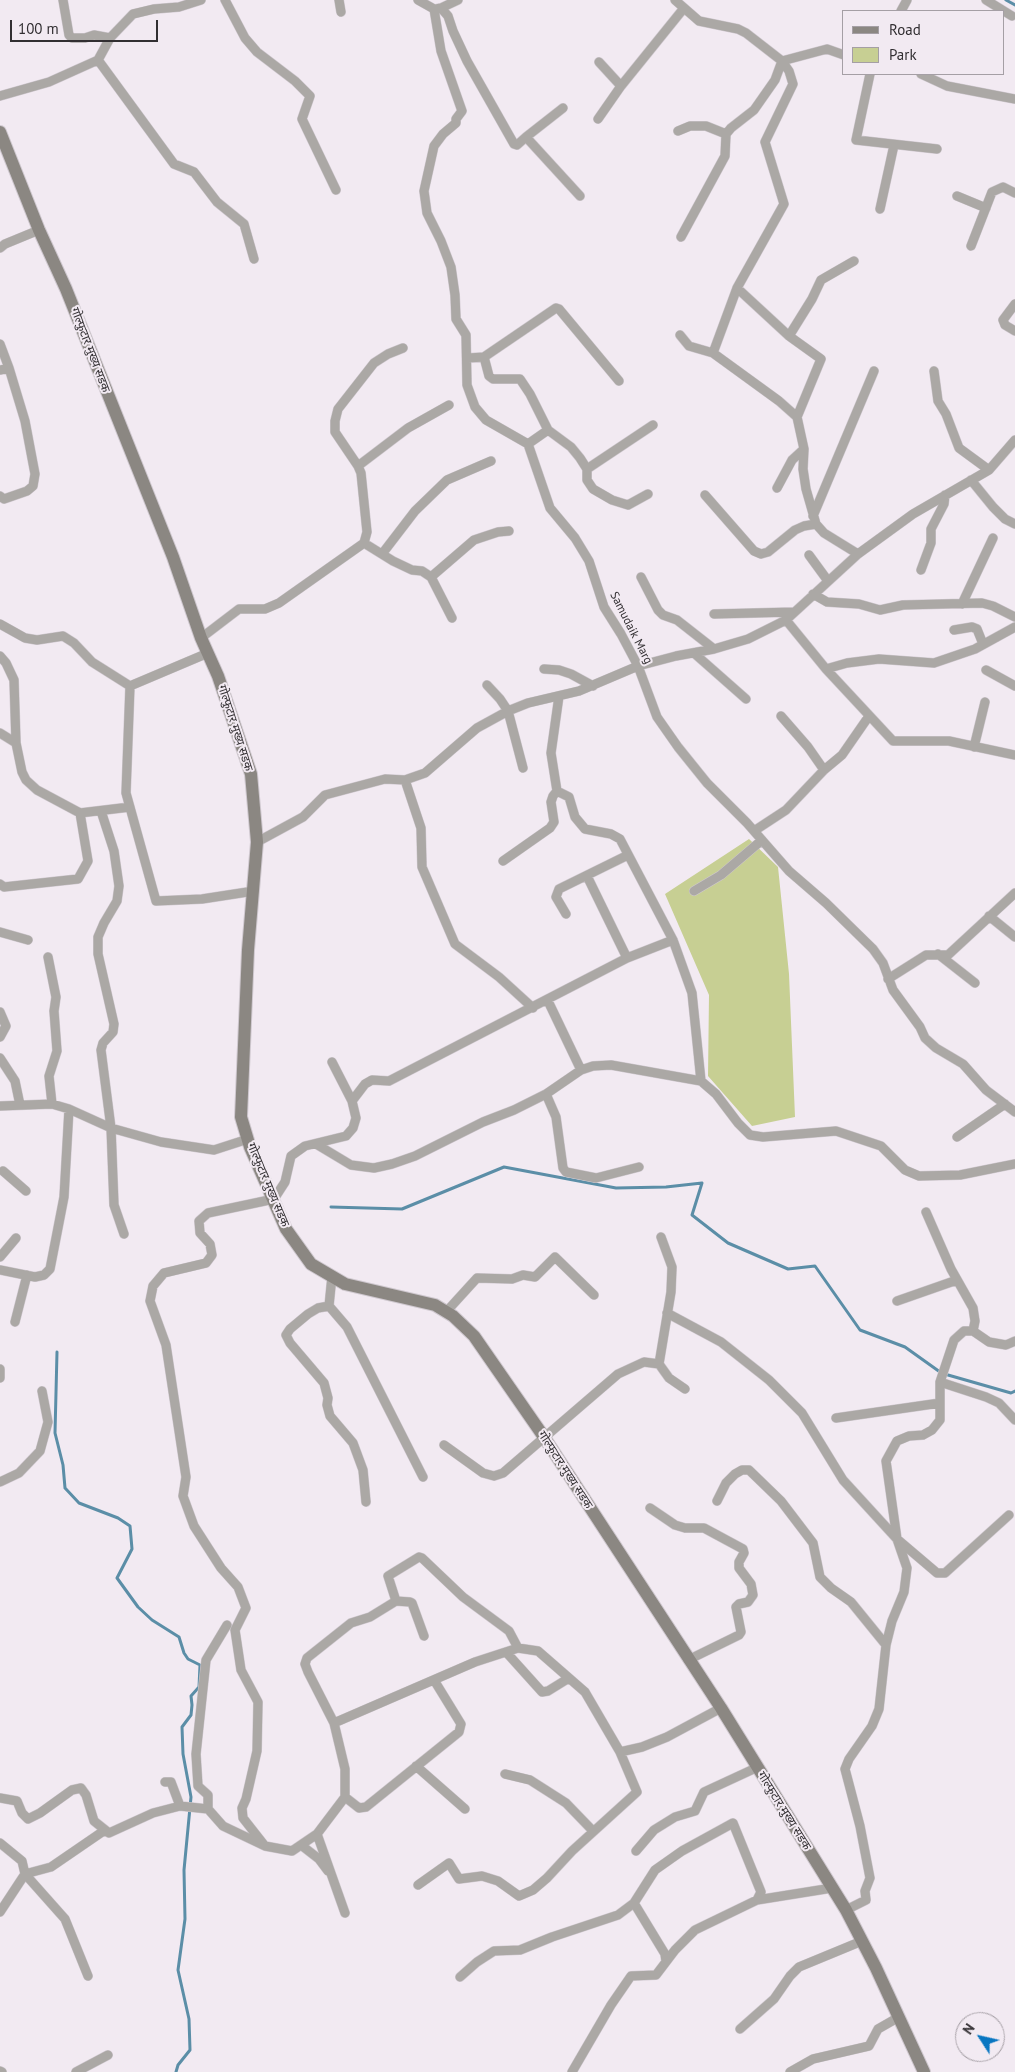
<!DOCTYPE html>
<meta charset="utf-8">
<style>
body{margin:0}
#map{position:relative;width:1015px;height:2072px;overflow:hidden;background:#f2eaf2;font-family:"PT Sans",sans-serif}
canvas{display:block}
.legend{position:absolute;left:842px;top:10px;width:162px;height:65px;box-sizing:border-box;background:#f2eaf2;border:1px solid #a59fa5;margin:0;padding:6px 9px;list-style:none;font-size:15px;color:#322f32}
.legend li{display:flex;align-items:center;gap:10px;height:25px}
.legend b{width:25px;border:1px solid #a59fa5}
.north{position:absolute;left:955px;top:2012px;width:50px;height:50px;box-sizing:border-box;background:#f2eaf2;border:1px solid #a59fa5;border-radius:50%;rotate:305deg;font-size:14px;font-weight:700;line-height:20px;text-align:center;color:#322f32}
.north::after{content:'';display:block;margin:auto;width:18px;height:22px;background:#0876c1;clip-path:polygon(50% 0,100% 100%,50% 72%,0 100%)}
.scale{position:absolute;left:10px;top:20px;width:148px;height:22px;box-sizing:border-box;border:2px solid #322f32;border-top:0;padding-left:6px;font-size:15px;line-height:18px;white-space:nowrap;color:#322f32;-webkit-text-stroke:4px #f2eaf2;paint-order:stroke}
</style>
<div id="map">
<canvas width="1015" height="2072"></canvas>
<ul class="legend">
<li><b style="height:6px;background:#8b8782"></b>Road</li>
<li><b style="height:14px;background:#c7cf93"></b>Park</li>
</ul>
<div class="north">N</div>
<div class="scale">100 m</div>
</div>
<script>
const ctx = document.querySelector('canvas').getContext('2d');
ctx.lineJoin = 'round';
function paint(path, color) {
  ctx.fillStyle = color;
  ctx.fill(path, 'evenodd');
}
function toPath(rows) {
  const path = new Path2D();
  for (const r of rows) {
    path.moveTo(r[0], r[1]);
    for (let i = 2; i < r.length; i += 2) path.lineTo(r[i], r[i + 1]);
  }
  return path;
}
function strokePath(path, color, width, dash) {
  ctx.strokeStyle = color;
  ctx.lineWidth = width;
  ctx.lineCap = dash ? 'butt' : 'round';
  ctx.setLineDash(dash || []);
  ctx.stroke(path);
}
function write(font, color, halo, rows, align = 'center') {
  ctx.font = font + ' "PT Sans","Noto Sans Devanagari",sans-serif';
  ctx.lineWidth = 4;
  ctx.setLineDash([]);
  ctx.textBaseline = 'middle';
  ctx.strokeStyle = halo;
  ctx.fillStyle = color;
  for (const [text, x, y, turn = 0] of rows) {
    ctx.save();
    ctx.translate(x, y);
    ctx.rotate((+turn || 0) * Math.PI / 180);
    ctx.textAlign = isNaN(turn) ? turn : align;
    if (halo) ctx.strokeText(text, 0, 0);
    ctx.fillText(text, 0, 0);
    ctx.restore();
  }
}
paint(toPath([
 [749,839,778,867,789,974,795,1117,752,1126,708,1076,709,995,665,894]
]), '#c7cf93');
strokePath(toPath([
 [1006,0,1015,5],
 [331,1207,402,1209,504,1167,616,1188,666,1187,702,1183,692,1215,728,1243,788,1269,815,1266,860,1330,905,1347,940,1372],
 [57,1352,55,1433,63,1465,65,1488,79,1503,118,1518,130,1526,132,1549,117,1578,138,1607,152,1620,179,1637,184,1653,188,1659,200,1665,199,1687,191,1696,192,1705,191,1715,182,1727,183,1754,191,1797,184,1870,185,1919,178,1970,189,2019,190,2050,178,2065,176,2072],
 [948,1375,1011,1393,1015,1391]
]), '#5b8ea7', 3);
const minor = toPath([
 [63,0,69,35,72,38,85,38,94,35,110,38],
 [225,0,245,38,257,52,295,81,310,96,302,119,336,190],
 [339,0,341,12],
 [418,0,434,9,441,51,462,111,456,119,456,123,443,134,434,146,424,191,427,213,441,241,451,267,455,295,456,319,466,335,467,385,475,407,486,420,528,444,550,508,575,538,589,561,604,607,621,634,638,666,657,717,678,747,707,783,747,823,789,871,826,903,873,949,883,963,893,990,920,1027,925,1038,936,1048,963,1064,986,1090,1015,1112],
 [675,0,699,21,738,29,746,33,782,61,827,49,844,55],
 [986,0,1012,16],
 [441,8,448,16,453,31,467,61,514,144,517,145,526,137],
 [436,9,441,8,458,0],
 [901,11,907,0],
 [98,60,174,164,194,172,217,202,244,224,254,259],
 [599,62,621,86],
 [870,74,856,140,937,149],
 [921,74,947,86,1015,99],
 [0,96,49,82,98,60,110,38,133,14,154,9,179,7,201,0],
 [563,108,526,137,580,196],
 [598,119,621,86,684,8],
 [678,131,690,126,706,126,726,134],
 [957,196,986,208],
 [880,209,894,145],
 [681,237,725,156,726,134,731,128,754,110,775,80,782,61],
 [971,246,992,192,1003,187,1015,193],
 [0,248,5,244,39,230],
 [737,288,789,336,821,359,797,417],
 [1015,304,1003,320,1005,325,1015,331],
 [680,335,689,346,713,353,779,401,797,417,804,449,803,469,806,489,816,524],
 [789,336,812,299,821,280,854,261],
 [0,344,9,368,0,370],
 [713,353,737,288,784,204,765,142,793,84,789,71,782,61],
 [484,357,489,376,493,379,520,379,530,394,548,430],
 [468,358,484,357,556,308,559,309,619,381],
 [934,371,938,401,946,414,959,448,989,470],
 [528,444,548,430,571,447,580,458,587,469,587,480,593,489,612,500,628,505,648,494],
 [358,466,408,428,449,405],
 [587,469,653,425],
 [971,480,993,507,1005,519,1015,524],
 [777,488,792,460,804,449],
 [705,495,754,551,761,554,768,552,795,530,804,526,816,524,824,533,858,554],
 [0,496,4,499,27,491,33,486,35,474,25,421,9,368],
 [813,516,874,371],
 [364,543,393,561,412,570,422,571,431,577,452,618],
 [382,554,415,511,447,480,491,461],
 [809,555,828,581],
 [921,570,931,543,931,529,944,504,945,495],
 [431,577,474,540,498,532,509,531],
 [641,577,658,610,663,615,677,620,714,649],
 [813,594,827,602,859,604,880,610,903,605,982,603,993,606,1015,617],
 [962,604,993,538],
 [714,614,794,612],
 [786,620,826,669,893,741,949,741,1015,755],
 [0,624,25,638,37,640,63,636,74,643,92,662,130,686,126,793,156,901,202,899,254,891],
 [954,630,972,627,977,629,983,644],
 [201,638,239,609,265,609,279,603,364,543,367,532,361,473,358,466,335,432,335,421,338,409,374,363,388,354,403,348],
 [695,654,746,699],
 [0,656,6,663,14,680,16,743],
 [544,669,559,670,571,674,593,686],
 [826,669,847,663,879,659,934,663,975,649,1015,627],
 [986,670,1015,686],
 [487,685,500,699,508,711,523,768],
 [130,686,208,653],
 [781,716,808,747,824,770],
 [0,733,16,743,22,772,26,780,37,790,80,813,130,807],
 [974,747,985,702],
 [405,780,421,828,422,867,455,944,499,977,533,1008],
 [557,791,551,753,559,696],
 [101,811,114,851,119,886,117,901,104,923,98,937,98,954,114,1024,113,1032,103,1043,101,1050,111,1128,114,1205,124,1234],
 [754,831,786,810,824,770,842,755,869,716],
 [257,842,303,817,325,795,385,779,405,780,425,773,477,728,508,711,528,703,579,691,638,666,676,656,714,649,748,639,786,620,858,554,913,514,989,470,1015,440],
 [503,861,550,828,554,822,551,802,553,796,557,791,569,797,575,817,585,829,611,834,620,839,673,940,692,993,701,1081],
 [587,876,627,958],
 [0,884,4,887,78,879,88,861,80,813],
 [694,891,721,875,762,840],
 [566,914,556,897,559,889,628,855],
 [989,916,1015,937],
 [0,932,28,940],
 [938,954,975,983],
 [48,957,56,997,54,1011,57,1051,49,1076,52,1104],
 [888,979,926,955,948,955,1015,893],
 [548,1001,581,1070],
 [0,1012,6,1026,0,1037],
 [0,1058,15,1081,20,1105],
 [546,1094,556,1117,563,1168,566,1172,596,1178,639,1167],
 [352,1101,365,1084,372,1080,389,1081,627,958,673,940],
 [0,1106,52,1104,69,1109,111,1128,161,1142,214,1150,248,1139],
 [957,1137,1005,1104],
 [316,1144,351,1165,374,1168,392,1164,415,1156,483,1122,514,1110,546,1094,581,1070,593,1066,611,1065,701,1081,716,1094,738,1123,750,1135,763,1137,836,1131,881,1146,905,1170,919,1176,960,1175,1015,1164],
 [3,1171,26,1191],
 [926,1212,951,1269,973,1308,975,1321,973,1331],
 [661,1237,672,1267,671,1292,659,1364,669,1378,685,1389],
 [0,1257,16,1238],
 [0,1270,35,1277,44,1275,50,1269,64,1197,69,1109],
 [332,1276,329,1306,347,1327,423,1477],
 [897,1301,957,1280],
 [329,1306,318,1308,308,1314,290,1329,286,1335,290,1343,324,1383,328,1398,327,1405,330,1416,353,1443,363,1470,366,1502],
 [446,1312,477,1278,512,1279,523,1275,535,1277,555,1257,594,1295],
 [667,1313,721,1342,769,1380,802,1413,843,1480,897,1539,937,1573,945,1573,1009,1515],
 [15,1322,27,1275],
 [0,1369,0,1378],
 [940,1382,986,1397,999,1403,1015,1420],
 [836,1418,940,1403],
 [444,1445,483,1473,494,1476,503,1473,618,1374,644,1362,659,1364],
 [0,1482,19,1473,40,1451,48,1422,42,1391],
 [717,1501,726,1483,735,1474,742,1470,749,1470,781,1501,813,1543,820,1577,831,1588,851,1602,886,1645],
 [650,1508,675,1525,685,1528,704,1528,743,1549,744,1553,739,1562,739,1568,751,1584,753,1595,748,1602,739,1604,736,1607,741,1632,739,1635,688,1660],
 [396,1601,388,1576,419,1557,422,1558,463,1597,509,1631,518,1648],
 [506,1652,542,1692,548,1691,569,1678],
 [334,1723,475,1662,518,1648,538,1651,585,1692,620,1752,637,1792,572,1851,547,1878,533,1890,519,1896,498,1881,482,1876,459,1879,449,1863,418,1885],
 [620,1752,642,1747,667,1737,721,1708],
 [416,1766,465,1809],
 [505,1774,530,1780,566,1803,593,1831],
 [165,1782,171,1782,180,1806],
 [345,1797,359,1808,366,1807,459,1732,461,1724,434,1680],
 [0,1798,17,1801,22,1813,28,1819,40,1813,72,1790,81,1788,86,1795,94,1821,109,1833,153,1813,180,1806,208,1809,223,1826,265,1846,292,1851,317,1834,345,1797,345,1769,334,1723,308,1672,305,1664,307,1658,351,1623,370,1617,396,1601,410,1602,412,1603,424,1636],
 [208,1809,208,1795,198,1786,196,1754,206,1660,227,1625],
 [317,1834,345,1913],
 [0,1843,22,1861,25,1874,0,1912],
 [301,1845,319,1859,328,1871],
 [265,1846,243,1818,242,1808,246,1799,257,1751,258,1702,241,1670,235,1630,246,1608,238,1587,221,1568,194,1526,183,1496,186,1477,166,1345,150,1301,153,1286,164,1273,206,1263,212,1255,210,1244,200,1233,199,1221,208,1213,274,1199,285,1182,291,1156,305,1146,346,1136,353,1128,356,1118,352,1101,332,1062],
 [636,1851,654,1830,675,1817,695,1811,704,1792,758,1767],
 [634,1903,655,1870,682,1851,733,1823,761,1892,757,1900],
 [846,1910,866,1900,865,1891,870,1878,860,1826,845,1769,849,1759,872,1726,879,1709,886,1645,892,1621,904,1592,907,1568,897,1539,886,1461,897,1441,909,1436,923,1435,932,1430,940,1420,940,1382,954,1340,964,1331,973,1331,989,1342,1006,1345,1015,1341],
 [88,1976,65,1919,25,1874,51,1867,105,1830],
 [460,1977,477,1962,494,1951,520,1950,552,1937,618,1915,634,1903,665,1954,666,1962],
 [740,2029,774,1999,790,1976,799,1967,862,1941],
 [0,2071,2,2072],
 [76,2072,108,2055],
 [572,2072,611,2005,631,1976,656,1975,675,1950,695,1930,757,1900,832,1888],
 [790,2072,813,2059,869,2046,878,2029,899,2017]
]);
const secondary = toPath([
 [0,132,39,230,66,289,173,557,201,638,218,676,251,774,257,842,248,950,241,1117,250,1147,286,1229,311,1264,345,1284,435,1305,453,1316,474,1336,544,1437,721,1708,846,1910,876,1968,924,2072]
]);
strokePath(minor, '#cfc8cf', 10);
strokePath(secondary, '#cfc8cf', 14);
strokePath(minor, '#aba8a5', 9);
strokePath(secondary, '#8b8782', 12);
write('12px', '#322f32', '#f2eaf2', [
 ["गोल्फुटार मुख्य सडक",90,350,69],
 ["Samudaik Marg",631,628,63],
 ["गोल्फुटार मुख्य सडक",235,728,72],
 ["गोल्फुटार मुख्य सडक",268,1185,67],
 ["गोल्फुटार मुख्य सडक",565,1470,57],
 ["गोल्फुटार मुख्य सडक",784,1811,58]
]);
</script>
